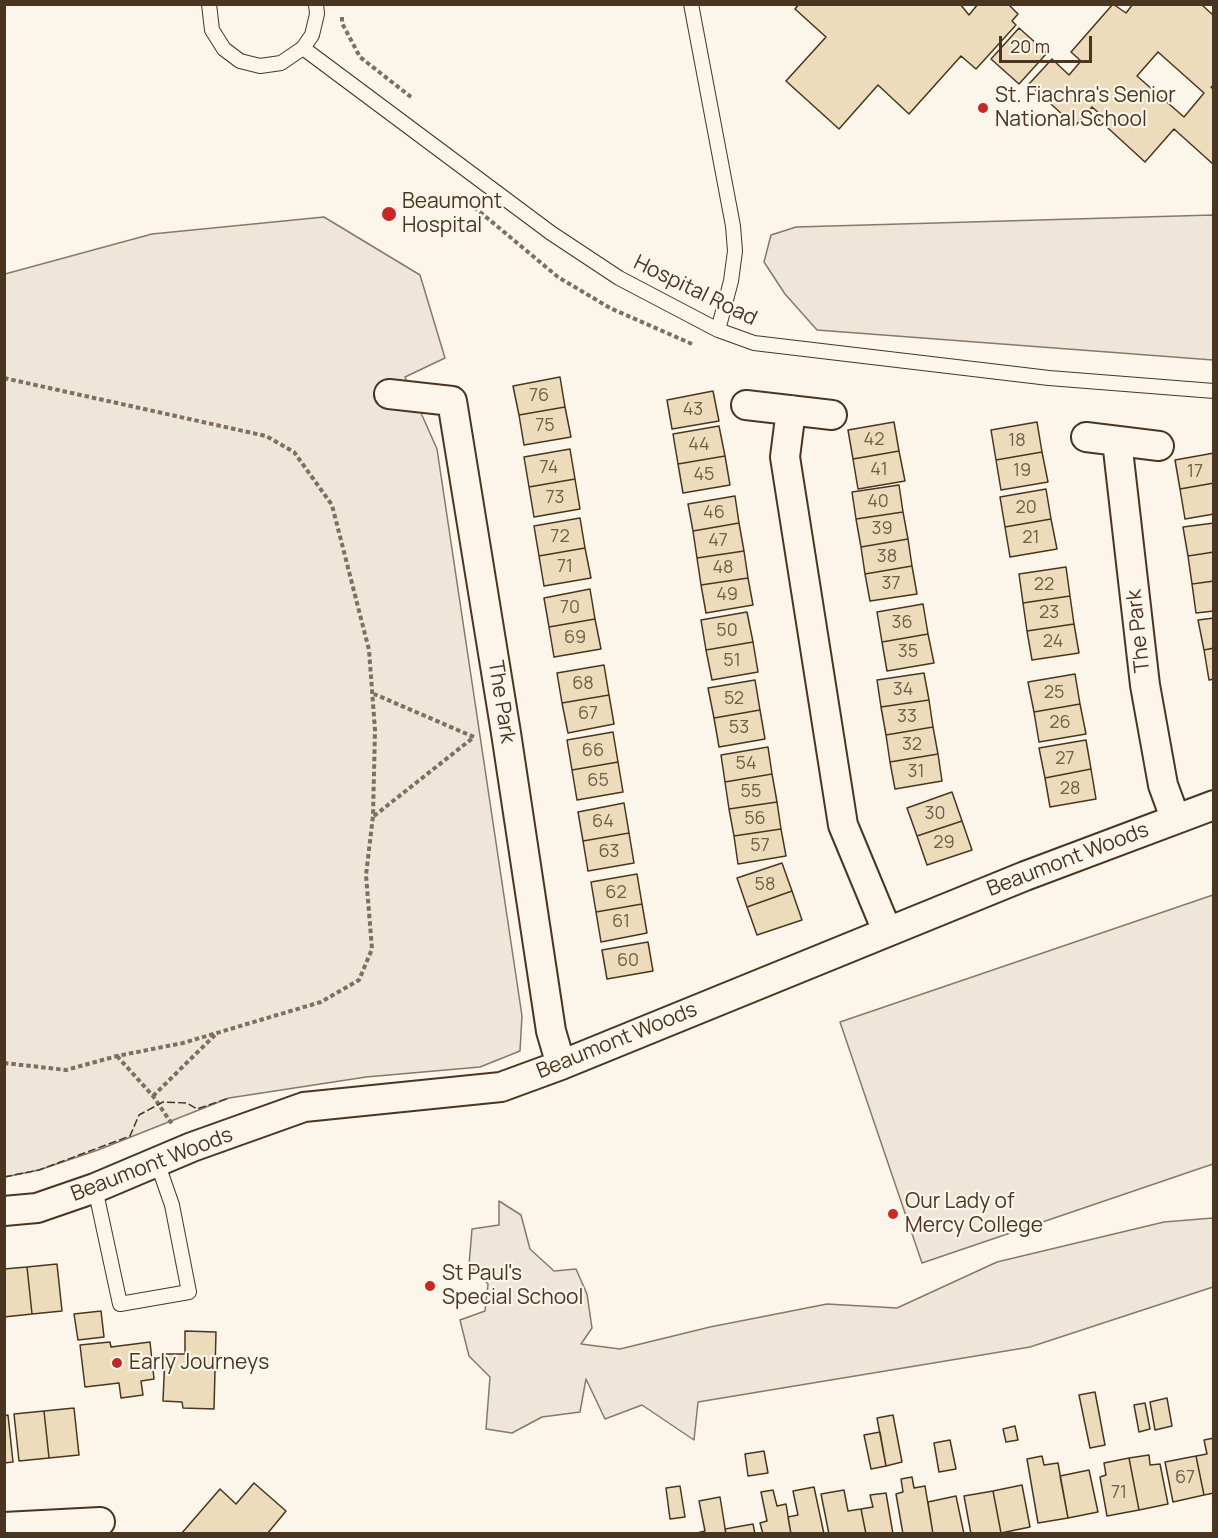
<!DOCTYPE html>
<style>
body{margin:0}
#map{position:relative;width:1218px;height:1538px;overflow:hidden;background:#fbf6e9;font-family:Manrope,sans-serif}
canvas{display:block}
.frame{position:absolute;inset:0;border:6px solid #4a3520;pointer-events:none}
.scale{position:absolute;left:999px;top:36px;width:93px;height:27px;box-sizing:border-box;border:3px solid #4a3520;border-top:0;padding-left:8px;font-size:18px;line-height:21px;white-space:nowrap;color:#4a3520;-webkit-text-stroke:4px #fbf6e9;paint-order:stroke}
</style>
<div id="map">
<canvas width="1218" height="1538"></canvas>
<div class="frame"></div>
<div class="scale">20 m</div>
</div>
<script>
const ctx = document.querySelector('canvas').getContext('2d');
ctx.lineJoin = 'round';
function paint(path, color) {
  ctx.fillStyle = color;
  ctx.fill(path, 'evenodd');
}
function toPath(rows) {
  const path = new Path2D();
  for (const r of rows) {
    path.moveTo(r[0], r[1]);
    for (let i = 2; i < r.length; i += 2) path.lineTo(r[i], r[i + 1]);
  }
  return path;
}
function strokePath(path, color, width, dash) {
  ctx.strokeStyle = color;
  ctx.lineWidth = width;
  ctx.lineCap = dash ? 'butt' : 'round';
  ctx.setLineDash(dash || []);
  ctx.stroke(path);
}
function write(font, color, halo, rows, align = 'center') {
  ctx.font = font + ' Manrope,sans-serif';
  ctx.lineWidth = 4.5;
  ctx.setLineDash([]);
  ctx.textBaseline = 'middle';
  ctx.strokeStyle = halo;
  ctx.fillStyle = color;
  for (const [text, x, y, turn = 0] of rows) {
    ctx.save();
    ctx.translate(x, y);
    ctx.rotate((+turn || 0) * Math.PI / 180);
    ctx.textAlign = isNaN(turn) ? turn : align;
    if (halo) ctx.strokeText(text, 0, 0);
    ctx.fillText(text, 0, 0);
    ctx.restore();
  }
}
const green = toPath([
 [1213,215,1213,360,817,330,785,294,764,262,771,235,796,227,1213,215],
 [324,217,420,275,445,358,405,377,437,449,522,1016,520,1051,480,1067,366,1077,229,1098,98,1150,39,1170,5,1177,5,274,152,234,324,217],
 [1213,895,1213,1164,922,1263,840,1022,1213,895],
 [499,1201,521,1215,530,1249,554,1271,576,1269,587,1294,592,1328,581,1344,620,1349,710,1327,827,1304,897,1308,997,1262,1164,1222,1213,1218,1213,1287,1030,1347,698,1402,694,1440,642,1405,605,1419,586,1379,580,1412,542,1417,512,1433,486,1429,490,1377,469,1356,460,1320,485,1311,488,1284,469,1265,472,1229,499,1225,499,1201]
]);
paint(green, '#ede6d9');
strokePath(green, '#887966', 1.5);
const building = toPath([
 [799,4,960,4,969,15,978,4,1008,4,1018,14,1012,21,1016,25,976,69,961,56,909,114,878,85,839,129,786,81,826,37,795,9,799,4],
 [1113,4,1126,13,1133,4,1201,4,1214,16,1214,85,1211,87,1214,90,1214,165,1174,129,1145,162,1097,118,1101,115,1092,107,1075,126,1029,84,1052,59,1069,75,1081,61,1071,52,1113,4],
 [1158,52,1204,93,1184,117,1137,76,1158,52],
 [1019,28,1047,53,1019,84,991,59,1019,28],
 [560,377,565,407,519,415,513,386,560,377],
 [713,391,719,421,672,429,667,400,713,391],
 [565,407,571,437,524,445,519,415,565,407],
 [894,422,899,451,853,459,848,430,894,422],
 [1037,422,1042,452,996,460,991,430,1037,422],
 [719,426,725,456,678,464,673,434,719,426],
 [570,449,575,479,529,487,524,457,570,449],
 [899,451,905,481,858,489,853,459,899,451],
 [1042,452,1048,482,1001,490,996,460,1042,452],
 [1214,453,1214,483,1180,489,1175,460,1214,453],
 [725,456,730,485,683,493,678,464,725,456],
 [575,479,580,509,534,517,529,487,575,479],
 [1214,483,1214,514,1185,519,1180,489,1214,483],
 [899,485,903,512,856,519,852,492,899,485],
 [1046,489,1051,519,1005,527,1000,497,1046,489],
 [735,496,739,523,693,531,688,504,735,496],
 [903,512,908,539,861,547,856,519,903,512],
 [580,518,585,548,539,556,534,526,580,518],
 [1051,519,1057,549,1010,557,1005,527,1051,519],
 [739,523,744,551,697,558,693,531,739,523],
 [1214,523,1214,552,1188,556,1183,527,1214,523],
 [908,539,912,566,865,574,861,547,908,539],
 [585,548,591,578,544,586,539,556,585,548],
 [744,551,748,578,701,585,697,558,744,551],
 [1214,552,1214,581,1192,584,1188,556,1214,552],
 [912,566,917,594,870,601,865,574,912,566],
 [1066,567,1070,596,1023,603,1019,574,1066,567],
 [748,578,753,605,706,613,701,585,748,578],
 [1214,581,1214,611,1196,613,1192,584,1214,581],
 [590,589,595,619,549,627,544,598,590,589],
 [1070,596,1074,624,1027,631,1023,603,1070,596],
 [923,604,928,634,882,642,877,612,923,604],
 [747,612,753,642,706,650,701,620,747,612],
 [1214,618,1214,648,1204,650,1198,620,1214,618],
 [595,619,601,649,554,657,549,627,595,619],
 [1074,624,1079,653,1032,660,1027,631,1074,624],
 [928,634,934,663,887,671,882,642,928,634],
 [753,642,758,672,712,680,706,650,753,642],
 [1214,648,1214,679,1209,680,1204,650,1214,648],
 [604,665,609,695,562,703,557,673,604,665],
 [924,673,929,700,881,707,877,680,924,673],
 [1075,674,1080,704,1034,712,1028,682,1075,674],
 [755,680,760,710,714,718,708,688,755,680],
 [609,695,614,724,568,733,562,703,609,695],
 [929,700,933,727,886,735,881,707,929,700],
 [1080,704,1086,734,1039,742,1034,712,1080,704],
 [760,710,765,739,719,747,714,718,760,710],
 [933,727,938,754,890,762,886,735,933,727],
 [613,732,618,762,572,770,567,740,613,732],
 [1086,740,1091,769,1045,778,1039,748,1086,740],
 [768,747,772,774,725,782,721,755,768,747],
 [938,754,942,781,895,789,890,762,938,754],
 [618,762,623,792,577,800,572,770,618,762],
 [1091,769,1096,799,1050,807,1045,778,1091,769],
 [772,774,777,802,729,809,725,782,772,774],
 [952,792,962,821,917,836,907,808,952,792],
 [777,802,781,829,734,836,729,809,777,802],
 [624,803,629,833,583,841,578,812,624,803],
 [962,821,972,850,927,865,917,836,962,821],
 [781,829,786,856,738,864,734,836,781,829],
 [629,833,634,863,588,871,583,841,629,833],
 [782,863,792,891,747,907,737,878,782,863],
 [637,874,642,904,596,912,591,882,637,874],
 [792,891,802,920,757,935,747,907,792,891],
 [642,904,647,933,601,942,596,912,642,904],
 [648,942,653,971,607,979,602,950,648,942],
 [57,1264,62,1311,32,1314,27,1267,57,1264],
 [27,1267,32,1314,4,1317,4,1269,27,1267],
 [101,1311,104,1337,78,1340,74,1314,101,1311],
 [185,1331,216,1332,214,1409,183,1408,182,1402,163,1401,165,1354,185,1354,185,1331],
 [110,1342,111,1347,150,1342,154,1379,141,1381,143,1395,121,1398,119,1383,85,1387,80,1345,110,1342],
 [1095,1392,1105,1445,1090,1448,1079,1395,1095,1392],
 [1167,1398,1172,1426,1155,1430,1150,1402,1167,1398],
 [1145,1403,1150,1429,1139,1432,1134,1405,1145,1403],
 [74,1408,79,1455,49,1458,44,1411,74,1408],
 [44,1411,49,1458,19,1461,14,1414,44,1411],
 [8,1415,13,1462,4,1463,4,1416,8,1415],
 [893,1415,902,1462,886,1466,877,1418,893,1415],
 [1015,1426,1018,1440,1006,1442,1003,1429,1015,1426],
 [880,1432,886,1466,871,1469,864,1435,880,1432],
 [1214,1438,1214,1493,1204,1495,1196,1456,1207,1454,1204,1440,1214,1438],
 [950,1440,956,1469,939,1472,934,1443,950,1440],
 [764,1451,768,1473,748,1476,745,1454,764,1451],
 [1149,1455,1150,1465,1160,1464,1168,1504,1139,1510,1129,1458,1149,1455],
 [1042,1456,1044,1465,1058,1463,1068,1518,1038,1523,1027,1459,1042,1456],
 [1196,1456,1204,1495,1173,1502,1165,1462,1196,1456],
 [1129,1458,1139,1510,1107,1516,1100,1477,1106,1475,1104,1463,1129,1458],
 [1089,1470,1098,1512,1068,1518,1060,1476,1089,1470],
 [912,1477,914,1488,925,1486,933,1534,903,1534,896,1494,903,1492,901,1479,912,1477],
 [254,1483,286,1511,267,1534,181,1534,220,1489,236,1504,254,1483],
 [1022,1485,1030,1527,1001,1533,993,1491,1022,1485],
 [680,1486,685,1517,670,1519,666,1488,680,1486],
 [814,1487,824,1534,791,1534,788,1517,798,1515,793,1491,814,1487],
 [773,1490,777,1506,786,1504,791,1534,763,1534,760,1523,767,1521,761,1492,773,1490],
 [844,1490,848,1511,861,1509,866,1534,829,1534,821,1494,844,1490],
 [993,1491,1001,1533,971,1534,964,1496,993,1491],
 [886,1493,893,1534,866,1534,861,1509,873,1507,870,1495,886,1493],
 [956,1496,964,1534,933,1534,928,1502,956,1496],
 [720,1497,726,1534,693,1534,705,1531,699,1501,720,1497],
 [753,1524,755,1534,726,1534,725,1529,753,1524]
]);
paint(building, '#ecdcbc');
strokePath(building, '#4a3520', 1.5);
const lane = toPath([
 [209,4,212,30,224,49,240,61,260,66,281,63,303,48,312,35,317,14,316,4],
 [691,4,733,226,735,251,731,281,718,330],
 [303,48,551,233,619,278,718,330,754,343,1049,378,1214,391],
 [95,1188,120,1304,189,1292,172,1205,157,1162]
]);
const street = toPath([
 [389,394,452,401,506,733,551,1031,561,1065],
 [746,405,832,415],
 [791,410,785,457,843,825,887,931],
 [1086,437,1159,446],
 [1117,441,1145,685,1163,785,1175,818],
 [4,1211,37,1208,95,1188,192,1147,304,1107,501,1087,561,1065,1025,876,1214,805],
 [4,1527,100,1522]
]);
strokePath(lane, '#4a3520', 16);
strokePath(street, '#4a3520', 32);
strokePath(toPath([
 [342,17,342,23,360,57,411,97],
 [474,207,558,277,610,308,692,344],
 [4,378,266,436,294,452,332,505,369,650,375,730,373,816,366,875,372,949,359,980,321,1002,183,1043,117,1056,66,1070,4,1063],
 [374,816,474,737,374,694],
 [117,1056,153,1096,172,1124],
 [153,1096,216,1034]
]), '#7f6f5c', 4, [4.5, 3]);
strokePath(lane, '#fbf6e9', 14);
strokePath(street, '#fbf6e9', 28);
strokePath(toPath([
 [4,1177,39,1170,130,1136,139,1115,163,1102,187,1103,197,1109,229,1098]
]), '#4a3520', 1.5, [8, 3]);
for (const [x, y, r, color] of [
 [983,108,6,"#c62828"],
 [389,214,8,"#c62828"],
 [893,1214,6,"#c62828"],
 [430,1286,6,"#c62828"],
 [117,1363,6,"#c62828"]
]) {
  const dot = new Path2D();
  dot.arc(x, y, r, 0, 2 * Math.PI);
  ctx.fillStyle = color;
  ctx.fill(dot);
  strokePath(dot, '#fbf6e9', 2);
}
write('18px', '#725f47', null, [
 ["76",539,396],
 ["43",693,410],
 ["75",545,426],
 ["42",874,440],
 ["18",1017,441],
 ["44",699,445],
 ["74",549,468],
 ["41",879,470],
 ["19",1022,471],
 ["17",1195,472],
 ["45",704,475],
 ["73",555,498],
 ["40",878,502],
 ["20",1026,508],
 ["46",714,513],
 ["39",882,529],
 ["72",560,537],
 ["21",1031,538],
 ["47",718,541],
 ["38",887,557],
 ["71",565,567],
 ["48",723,568],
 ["37",891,584],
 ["22",1044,585],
 ["49",727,595],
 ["70",570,608],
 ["23",1049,613],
 ["36",902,623],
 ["50",727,631],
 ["69",575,638],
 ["24",1053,642],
 ["35",908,652],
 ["51",732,661],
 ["68",583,684],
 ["34",903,690],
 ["25",1054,693],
 ["52",734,699],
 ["67",588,714],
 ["33",907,717],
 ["26",1060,723],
 ["53",739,728],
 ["32",912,745],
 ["66",593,751],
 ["27",1065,759],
 ["54",746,764],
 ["31",916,772],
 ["65",598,781],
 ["28",1070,789],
 ["55",751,792],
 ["30",935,814],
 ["56",755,819],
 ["64",603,822],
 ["29",944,843],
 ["57",760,846],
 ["63",609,852],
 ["58",765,885],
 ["62",616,893],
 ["61",621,922],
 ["60",628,961],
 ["67",1185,1478],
 ["71",1119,1493]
]);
write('21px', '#4a3520', '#fbf6e9', [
 ["St. Fiachra's Senior",995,96],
 ["National School",995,120],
 ["Beaumont",402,202],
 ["Hospital",402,226],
 ["Our Lady of",905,1202],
 ["Mercy College",905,1226],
 ["St Paul's",442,1274],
 ["Special School",442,1298],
 ["Early Journeys",129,1363]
], 'left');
write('21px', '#4a3520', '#fbf6e9', [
 ["Hospital Road",695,291,26],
 ["The Park",1139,631,-96],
 ["The Park",501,702,81],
 ["Beaumont Woods",1068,860,-21],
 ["Beaumont Woods",617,1041,-22],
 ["Beaumont Woods",152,1165,-21]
]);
</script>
